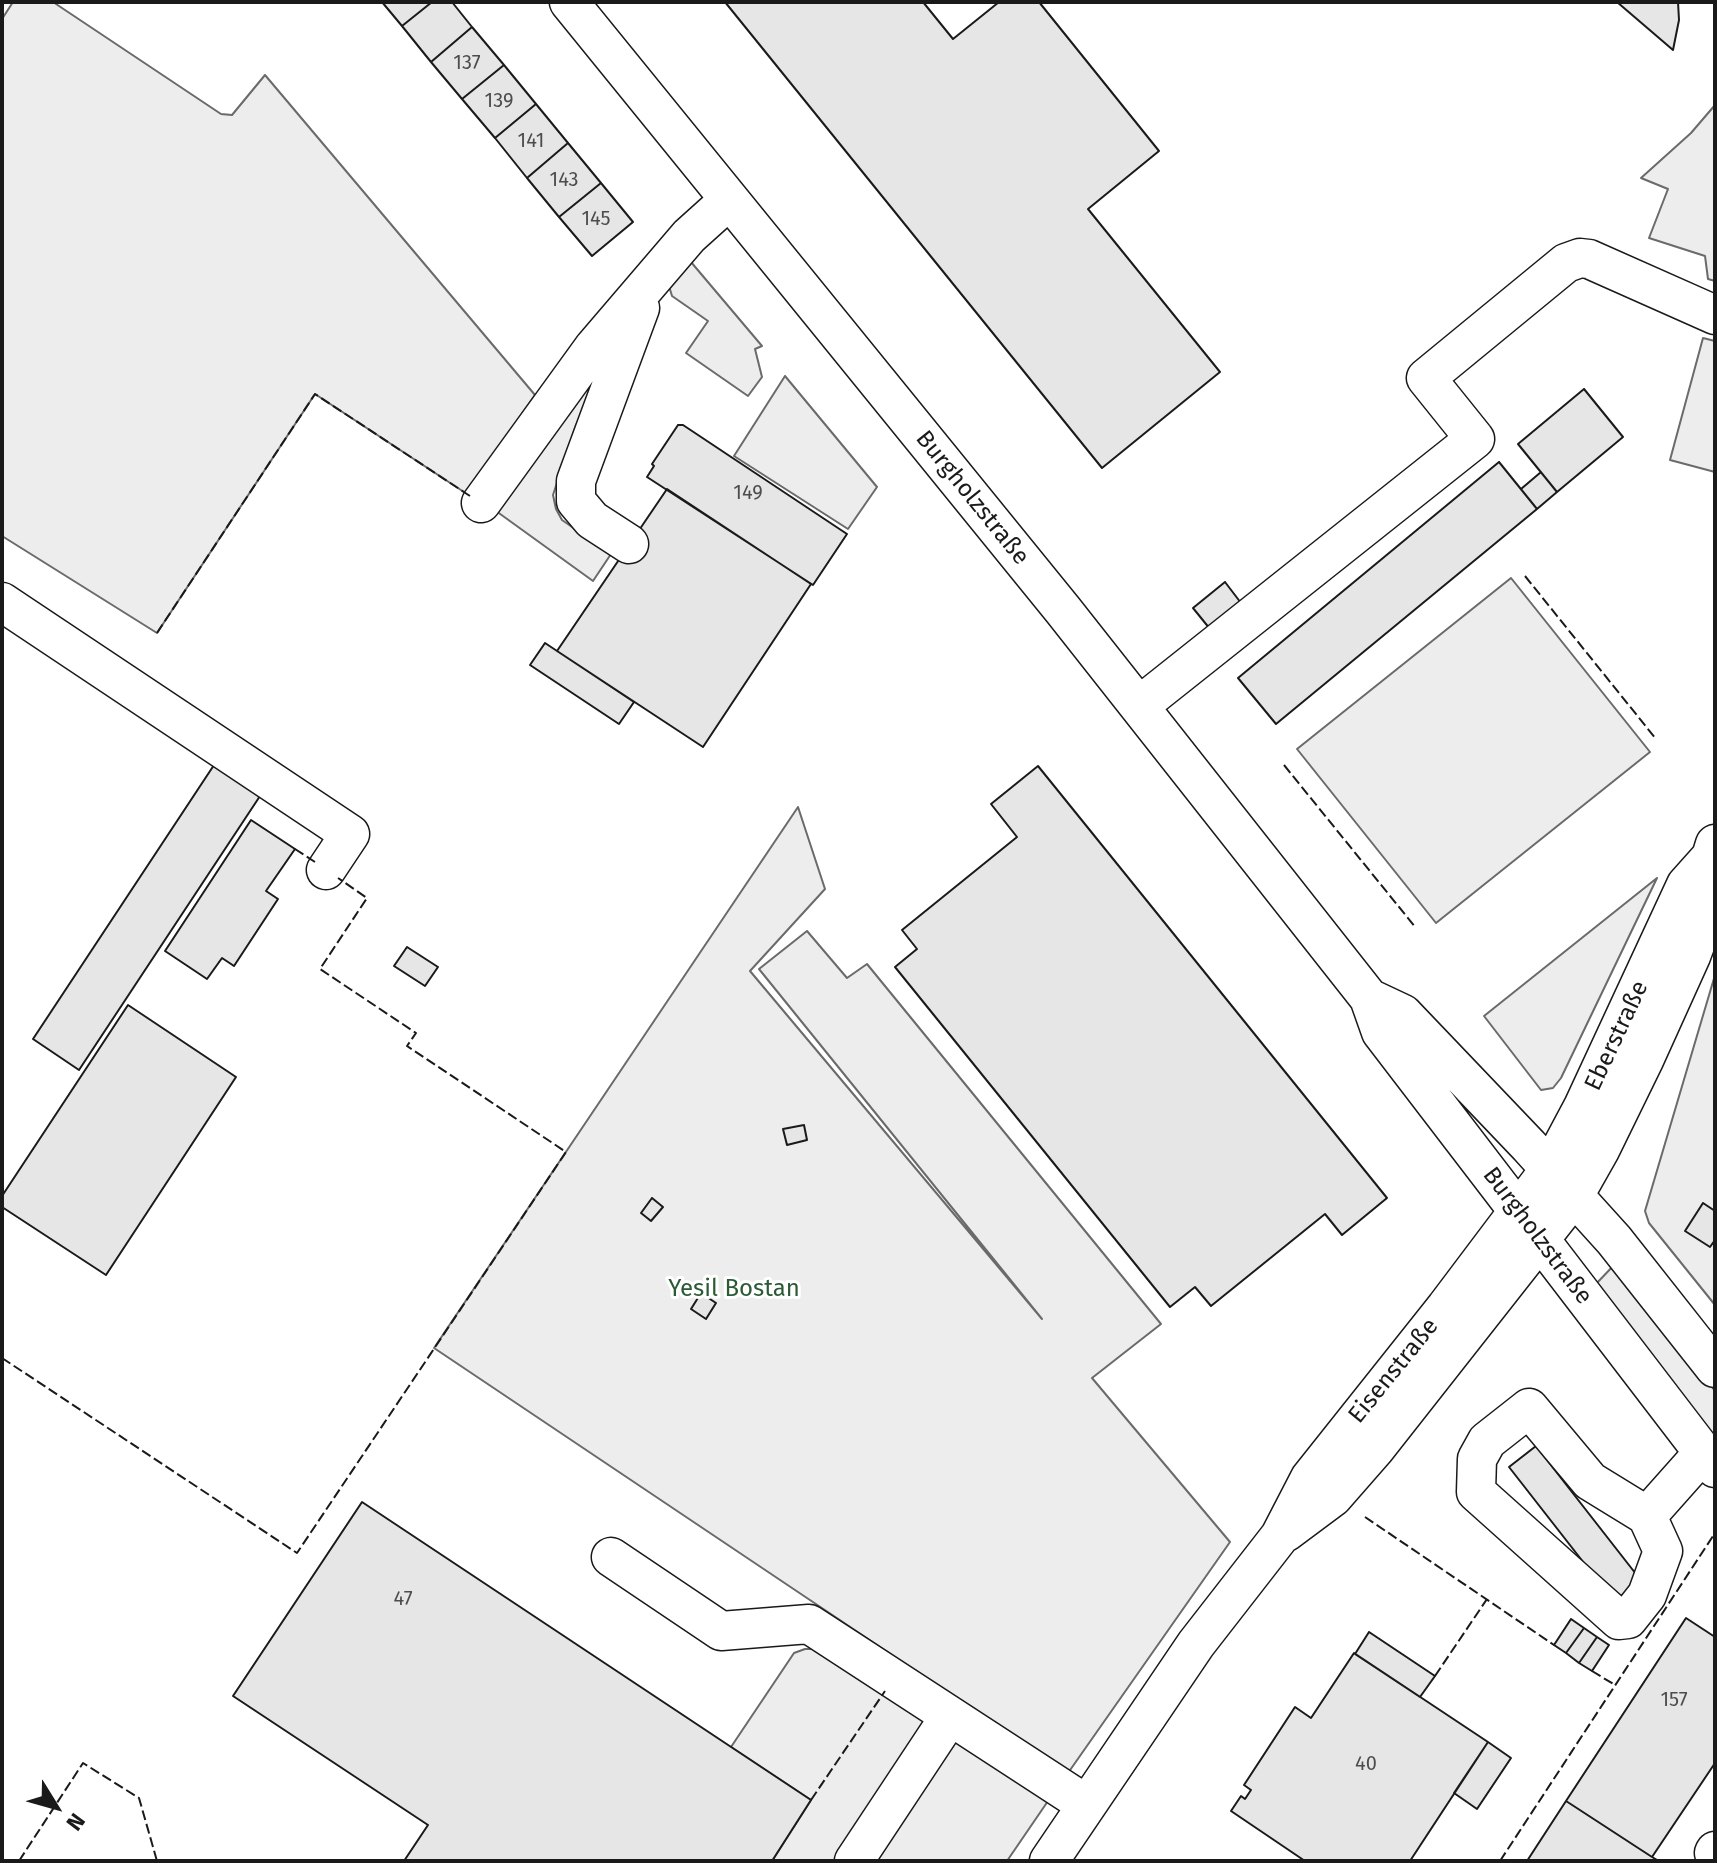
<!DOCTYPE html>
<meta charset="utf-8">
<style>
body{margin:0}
#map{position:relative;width:1717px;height:1863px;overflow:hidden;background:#fff;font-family:"Fira Sans",sans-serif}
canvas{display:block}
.frame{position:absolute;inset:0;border:4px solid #1a1a1a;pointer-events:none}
.north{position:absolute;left:16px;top:1767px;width:80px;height:80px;-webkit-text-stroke:6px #fff;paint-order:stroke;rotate:127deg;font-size:22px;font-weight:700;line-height:32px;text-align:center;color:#1a1a1a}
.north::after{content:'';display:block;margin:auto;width:28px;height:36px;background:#1a1a1a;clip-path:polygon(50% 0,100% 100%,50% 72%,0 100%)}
</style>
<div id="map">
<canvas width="1717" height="1863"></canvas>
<div class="frame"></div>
<div class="north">N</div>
</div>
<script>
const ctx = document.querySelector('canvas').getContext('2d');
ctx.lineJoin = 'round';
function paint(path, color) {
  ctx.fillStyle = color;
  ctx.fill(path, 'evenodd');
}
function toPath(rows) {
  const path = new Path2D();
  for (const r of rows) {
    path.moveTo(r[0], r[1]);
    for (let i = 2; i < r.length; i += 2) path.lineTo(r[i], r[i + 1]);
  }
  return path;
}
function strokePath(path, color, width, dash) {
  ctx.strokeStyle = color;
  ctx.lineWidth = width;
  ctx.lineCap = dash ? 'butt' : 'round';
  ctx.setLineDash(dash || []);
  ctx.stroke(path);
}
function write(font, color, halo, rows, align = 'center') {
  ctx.font = font + ' "Fira Sans",sans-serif';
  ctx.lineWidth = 6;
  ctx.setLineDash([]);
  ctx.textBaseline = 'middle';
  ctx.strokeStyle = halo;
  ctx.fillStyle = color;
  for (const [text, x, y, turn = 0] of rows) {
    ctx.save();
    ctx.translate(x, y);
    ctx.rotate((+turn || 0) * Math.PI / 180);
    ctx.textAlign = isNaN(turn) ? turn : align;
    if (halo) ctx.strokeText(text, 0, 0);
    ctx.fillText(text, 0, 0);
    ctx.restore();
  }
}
const built = toPath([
 [13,2,53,2,221,114,232,115,265,75,535,395,467,494,315,394,157,633,2,536,2,19,13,2],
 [1715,105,1715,281,1708,279,1705,256,1649,238,1668,189,1641,178,1691,133,1715,105],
 [691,262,762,346,755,349,762,377,748,396,686,353,708,321,672,296,669,286,691,262],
 [1703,338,1715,341,1715,472,1670,460,1703,338],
 [785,376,877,487,848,529,734,456,785,376],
 [592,378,594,384,575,428,553,495,556,509,562,520,611,554,593,581,496,511,592,378],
 [1511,578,1650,752,1436,923,1297,749,1511,578],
 [798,807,825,889,750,971,1042,1319,759,969,807,931,847,978,867,964,1161,1324,1092,1378,1230,1542,1068,1773,434,1348,798,807],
 [1657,878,1561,1078,1553,1088,1541,1090,1484,1016,1657,878],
 [1715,975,1715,1305,1649,1223,1645,1211,1715,975],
 [1616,1263,1715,1391,1715,1439,1594,1286,1616,1263],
 [805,1649,817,1649,1048,1801,1007,1861,772,1861,811,1800,731,1747,794,1653,805,1649]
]);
paint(built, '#ededed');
strokePath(built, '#6a6a6a', 2);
const building = toPath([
 [382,2,432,2,402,26,382,2],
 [432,2,452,2,472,27,431,62,402,26,432,2],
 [725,2,923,2,953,39,999,2,1039,2,1159,151,1088,209,1220,372,1102,468,725,2],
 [1617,2,1678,2,1679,20,1673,50,1617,2],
 [472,27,504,65,462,99,431,62,472,27],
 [504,65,536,104,495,138,462,99,504,65],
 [536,104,568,143,527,178,495,138,536,104],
 [568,143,601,183,559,217,527,178,568,143],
 [601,183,633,222,592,256,559,217,601,183],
 [1584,389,1623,437,1557,492,1518,444,1584,389],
 [678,425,683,425,847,534,813,585,647,477,654,466,652,464,678,425],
 [1499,462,1537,509,1276,724,1238,678,1499,462],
 [1541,472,1557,492,1537,509,1521,489,1541,472],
 [667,489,811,584,703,747,557,651,667,489],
 [1225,582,1241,603,1210,629,1193,608,1225,582],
 [545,643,634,702,619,724,530,665,545,643],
 [216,762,262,793,79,1070,33,1039,216,762],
 [1038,766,1387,1198,1342,1235,1325,1214,1211,1306,1195,1287,1170,1307,895,967,917,949,902,930,1017,837,991,804,1038,766],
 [251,820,295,849,266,891,278,899,234,966,222,958,207,979,165,951,251,820],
 [407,947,438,967,425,986,394,966,407,947],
 [128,1005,236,1077,106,1275,2,1207,2,1196,128,1005],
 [804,1125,807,1140,787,1145,783,1129,804,1125],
 [652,1198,663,1207,651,1221,641,1213,652,1198],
 [1703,1203,1715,1211,1715,1240,1710,1247,1685,1231,1703,1203],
 [701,1293,716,1303,706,1319,691,1309,701,1293],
 [1536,1446,1643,1583,1616,1604,1509,1467,1536,1446],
 [362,1502,811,1800,772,1861,404,1861,428,1825,233,1696,362,1502],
 [1686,1618,1715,1637,1715,1763,1652,1857,1566,1801,1686,1618],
 [1571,1619,1584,1628,1566,1653,1554,1645,1571,1619],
 [1584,1628,1597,1637,1579,1663,1566,1653,1584,1628],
 [1369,1632,1435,1676,1420,1697,1355,1654,1369,1632],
 [1597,1637,1609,1645,1592,1671,1579,1663,1597,1637],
 [1354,1653,1488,1742,1410,1861,1305,1861,1231,1811,1241,1796,1245,1799,1251,1790,1244,1785,1295,1707,1311,1718,1354,1653],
 [1488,1742,1511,1758,1477,1809,1454,1793,1488,1742],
 [1566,1801,1652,1857,1659,1861,1527,1861,1566,1801]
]);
paint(building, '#e6e6e6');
strokePath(building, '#1a1a1a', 2);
const minor = toPath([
 [569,2,1063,610,1369,998,1381,1032,1715,1468],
 [481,503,594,347,689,236,729,200],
 [629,544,592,520,576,501,576,481,640,308],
 [2,602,350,834,326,870],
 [1139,706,1475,439,1426,378,1566,263,1580,258,1589,259,1715,315],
 [1369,998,1403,1014,1529,1146,1614,1240,1715,1368],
 [1529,1408,1590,1481,1647,1516,1663,1551,1647,1595,1628,1619,1619,1620,1476,1492,1477,1459,1487,1441,1529,1408],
 [1647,1516,1703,1453],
 [1286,1532,1333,1497,1375,1449,1574,1196,1600,1150,1644,1060,1691,956,1715,892],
 [611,1557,721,1631,809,1624,1087,1805],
 [1714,1853,1715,1851],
 [854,1861,950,1716],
 [1049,1861,1196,1644,1280,1536,1310,1478,1446,1307,1550,1169,1583,1107,1686,885,1711,857,1715,844]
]);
strokePath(minor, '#1a1a1a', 41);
strokePath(minor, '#fff', 38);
strokePath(toPath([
 [1525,576,1656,739],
 [157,633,315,394,470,496],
 [1284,765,1416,928],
 [295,849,315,862],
 [2,1358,297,1553,566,1152,407,1046,416,1033,320,969,367,898,338,878],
 [1365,1517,1554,1645],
 [1592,1671,1615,1685],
 [1435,1676,1487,1599],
 [811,1800,885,1691],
 [19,1861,83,1763,139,1798,157,1861],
 [1500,1861,1715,1533]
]), '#1a1a1a', 2, [10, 4]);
write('20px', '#4d4d4d', null, [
 ["137",467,63],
 ["139",499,101],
 ["141",531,141],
 ["143",564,180],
 ["145",596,219],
 ["149",748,493],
 ["47",403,1599],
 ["157",1674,1700],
 ["40",1366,1764]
]);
write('24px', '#1a1a1a', '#fff', [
 ["Burgholzstraße",972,498,51],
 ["Eberstraße",1617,1036,-65],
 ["Burgholzstraße",1537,1236,53],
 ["Eisenstraße",1394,1371,-51]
]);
write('24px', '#2b5a34', '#fff', [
 ["Yesil Bostan",734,1289]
]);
</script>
